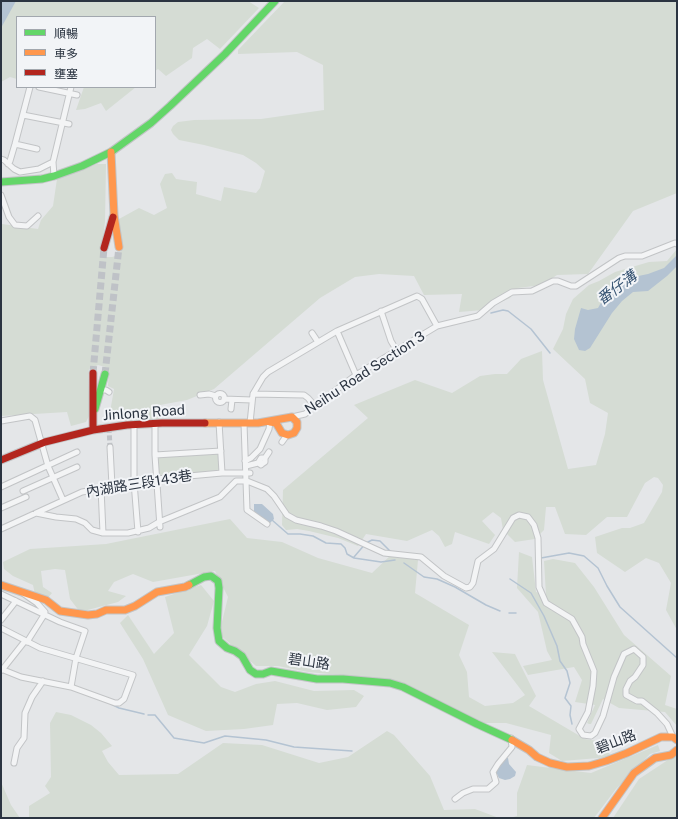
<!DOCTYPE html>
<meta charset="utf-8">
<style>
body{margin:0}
#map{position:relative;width:678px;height:819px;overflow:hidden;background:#e4e6e8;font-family:"Public Sans","Noto Sans TC",sans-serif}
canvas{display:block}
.frame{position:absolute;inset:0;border:2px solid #2b3441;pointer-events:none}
.legend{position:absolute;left:16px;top:16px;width:140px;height:72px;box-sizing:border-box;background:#f2f4f7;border:1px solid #a2a7ae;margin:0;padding:5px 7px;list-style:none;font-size:12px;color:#2b3441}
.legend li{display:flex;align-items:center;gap:8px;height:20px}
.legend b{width:20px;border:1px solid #a2a7ae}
</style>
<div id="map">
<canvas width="678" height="819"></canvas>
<div class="frame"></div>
<ul class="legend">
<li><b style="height:5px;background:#63d668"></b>順暢</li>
<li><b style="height:5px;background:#ff974d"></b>車多</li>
<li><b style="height:5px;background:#b3261e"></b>壅塞</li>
</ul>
</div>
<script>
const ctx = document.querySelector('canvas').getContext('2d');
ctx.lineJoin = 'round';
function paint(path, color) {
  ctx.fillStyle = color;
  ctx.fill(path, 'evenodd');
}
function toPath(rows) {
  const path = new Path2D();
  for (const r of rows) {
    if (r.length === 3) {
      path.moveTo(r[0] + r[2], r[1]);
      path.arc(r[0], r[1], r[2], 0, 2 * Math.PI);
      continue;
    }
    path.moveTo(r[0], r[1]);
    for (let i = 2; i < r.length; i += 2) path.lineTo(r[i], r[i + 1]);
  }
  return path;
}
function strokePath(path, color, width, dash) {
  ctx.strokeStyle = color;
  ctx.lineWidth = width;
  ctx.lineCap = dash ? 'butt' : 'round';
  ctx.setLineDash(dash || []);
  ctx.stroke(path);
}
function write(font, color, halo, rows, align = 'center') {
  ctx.font = font + ' "Public Sans","Noto Sans TC",sans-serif';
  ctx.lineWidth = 4;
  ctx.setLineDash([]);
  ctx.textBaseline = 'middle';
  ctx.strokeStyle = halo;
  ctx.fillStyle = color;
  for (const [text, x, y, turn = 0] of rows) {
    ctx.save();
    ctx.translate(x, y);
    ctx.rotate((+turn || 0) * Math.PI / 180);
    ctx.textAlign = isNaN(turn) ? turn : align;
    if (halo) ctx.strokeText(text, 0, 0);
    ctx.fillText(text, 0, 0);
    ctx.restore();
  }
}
paint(toPath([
 [1,1,248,1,259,8,220,49,207,39,193,48,192,58,166,76,158,69,155,71,155,17,17,17,17,79,10,77,1,82],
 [285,1,677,1,677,193,633,211,588,274,557,275,542,285,518,288,510,298,483,310,459,312,462,294,424,295,414,276,379,274,355,277,320,298,214,389,187,400,160,405,162,423,127,425,126,418,109,418,114,389,108,386,109,368,98,365,89,369,88,375,90,414,86,422,71,426,67,412,1,416,1,220,2,224,38,229,41,220,53,206,57,179,97,164,106,164,105,222,101,252,104,257,112,257,116,256,122,250,119,219,139,208,154,215,167,208,160,184,165,174,172,173,176,179,197,182,196,194,221,201,224,187,256,193,260,188,265,171,256,163,243,155,204,145,179,140,173,134,171,130,173,126,178,122,194,120,261,119,324,110,323,65,297,52,238,54,238,50],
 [84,87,136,87,106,111,101,103,85,109,76,110],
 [677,249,677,630,666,610,671,583,659,563,646,558,625,572,597,553,595,537,622,528,630,528,644,523,662,492,663,485,658,478,654,477,645,483,627,517,607,517,586,535,565,534,555,507,546,507,544,530,535,539,515,542,503,530,501,518,493,512,482,521,495,535,489,544,455,532,452,544,445,547,439,536,432,530,407,541,366,534,358,546,338,538,309,531,297,529,286,530,282,525,283,490,368,418,354,405,415,380,452,393,480,376,495,374,507,374,521,359,542,351,543,380,568,469,596,465,605,434,608,413,590,403,585,379,553,349,563,329,566,314,573,299,589,285,599,281,615,272,649,262,667,261],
 [221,451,222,473,156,479,155,455],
 [230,519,247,538,282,542,318,558,372,573,392,554,418,560,415,593,469,625,459,655,467,672,469,697,485,706,513,703,525,695,492,652,515,654,536,696,529,706,585,739,604,742,611,757,562,761,549,753,551,735,506,723,478,723,405,684,384,679,308,672,278,666,256,666,219,634,228,597,215,571,153,582,133,574,114,582,108,591,126,596,118,602,80,612,70,599,65,570,55,569,41,571,43,587,52,593,46,600,35,594,33,585,13,576,4,569,3,562,30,549,106,544],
 [519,552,532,557,536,592,546,595,544,561,553,559,575,563,594,587,624,635,671,676,665,705,677,709,677,726,665,712,619,708,603,699,591,724,589,724,587,723,595,705,575,702,582,680,574,667,528,675,523,666,552,660,547,651,538,612,517,588],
 [201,585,214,601,207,626,189,655,221,687,235,692,256,684,275,681,314,691,354,690,364,696,356,707,327,710,297,703,277,704,273,725,244,729,206,731,168,715,143,659,120,623,128,615,154,654,174,633,165,597],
 [56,712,71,715,91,725,101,733,112,746,102,751,108,762,119,775,178,774,223,743,262,745,319,763,348,757,387,731,394,735,430,776,444,810,475,809,499,818,29,818,29,806,50,793,45,786,51,777,50,723],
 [658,745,660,751,650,754,616,789,594,818,510,818,517,816,517,793,527,765,591,773],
 [677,754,677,818,613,818,639,779],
 [1,782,11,805,20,818,1,818]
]), '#d5dcd4');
paint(toPath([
 [1,1,16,1,1,28],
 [677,255,677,266,667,276,648,291,633,292,622,301,612,313,590,348,585,351,579,350,574,339,575,329,581,308,588,310,598,308,606,294,624,279,648,274,664,268],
 [254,504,262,504,273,514,274,519,270,523,266,523,254,511],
 [503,758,508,758,509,764,516,772,515,776,510,779,505,780,499,778,496,772]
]), '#b4c3d2');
strokePath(toPath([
 [491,313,503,310,508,311,531,329,550,353],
 [272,520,288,534,300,534,313,536,326,543,341,544,345,548,347,554,354,558,381,562,395,560],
 [354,557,366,543,372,540,380,541,390,551],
 [541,558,569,553,584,556,598,568,607,586,620,607,677,658],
 [404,563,424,577,437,579,455,587,486,605,500,611],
 [510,579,531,593,544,616,557,646,560,661,567,671,570,683,565,698,571,706,570,715,572,724],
 [509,613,516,613],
 [111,704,119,708,144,714],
 [148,715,155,715,174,738,204,743,225,736,266,740,294,747,352,751]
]), '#b4c3d2', 1.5);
strokePath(toPath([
 [109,428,110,447]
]), '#bfc2c7', 5, [5, 2.5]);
strokePath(toPath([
 [93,373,104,248],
 [105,374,119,247]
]), '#bfc2c7', 7, [7, 3.5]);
const street = toPath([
 [39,87,77,95],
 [23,115,69,124],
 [15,144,37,149],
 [1,159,4,160,14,169,20,172,39,169,53,162],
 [8,164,10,161,15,144,30,87],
 [54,176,53,162,71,87],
 [1,195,9,217,15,225,27,226,38,216],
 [381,311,391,341,397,351],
 [337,331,356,375],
 [312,333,318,342],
 [101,390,106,390,109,392],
 [220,398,4.5],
 [253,394,304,395,308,398,315,406],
 [200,395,209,394,216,396],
 [224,399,252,400],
 [231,409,232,400],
 [292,417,305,414,332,393,356,375,437,326,478,316,493,303,512,292,532,291,553,281,558,281,571,286,576,286,619,258,625,256,642,256,675,243,677,244],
 [1,421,30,416,35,420,48,466,63,500],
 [219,422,222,473],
 [155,423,155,455,160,527],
 [244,423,247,510,267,524],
 [250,423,253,394,263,377,268,372,337,331,417,296,422,299,437,326],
 [134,425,134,482,138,532],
 [282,442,287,435],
 [110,447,112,486],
 [155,455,221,451],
 [265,458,269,452],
 [245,461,251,458,260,449,269,429,270,422],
 [246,466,258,463,261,465,262,464,265,462,265,458,261,458,258,463],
 [1,487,77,452],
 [101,488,103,533],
 [23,491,77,467],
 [1,508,26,497],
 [36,513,56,517,76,519,85,523,92,530,103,533,128,533,149,528,159,522,220,497,236,481,247,481,267,489,274,496,287,515,296,520,321,526,336,531,384,553,421,557,444,576,466,588,470,587,473,583,478,561,494,549,513,518,519,515,528,517,534,525,538,538,539,587,546,603,572,619,582,637,583,644,594,671,593,686,588,712,579,729,583,735,591,736,595,733,603,716,614,677,624,654,634,649,643,657,643,665,635,677,630,681,626,689,626,695,637,701,642,701,657,713,667,724,673,737],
 [1,529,82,492,156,479,222,473,250,473],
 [1,594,60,622,85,631,76,658,71,687],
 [24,594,37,603,45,612,44,615,27,642],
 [1,620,16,601],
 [1,628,40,648,133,675,124,699,119,703,115,703,71,687,21,677,1,669],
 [2,670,25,641],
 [14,763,17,748,24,738,25,713,32,697,43,681],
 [455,799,463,793,473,789,488,789,496,782,493,772,498,764,512,747,511,738]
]);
const fast = toPath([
 [1,182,42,179,54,176,82,166,111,152,151,123,170,106,225,54,275,1],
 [95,409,105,374],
 [189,585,204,577,211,576,218,581,219,588,217,628,219,641,227,648,235,651,242,656,250,670,256,674,263,674,271,671,317,679,343,679,390,683,403,687,477,724,512,740]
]);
const slow = toPath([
 [111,152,114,215,119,247],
 [205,423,258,423,292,417,297,422,297,428,294,433,288,435,282,433,276,423,270,422],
 [1,585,46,600,60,611,88,615,97,614,106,610,125,610,135,606,157,592,185,587,189,585],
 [512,740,529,750,537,757,550,763,567,767,589,766,606,761,627,753,661,737,673,737,677,740],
 [602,818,634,773,655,758,671,755,677,750]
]);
const jam = toPath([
 [104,248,113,217],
 [93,373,93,430],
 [1,460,45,442,93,430,127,425,162,423,205,423]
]);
strokePath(street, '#c2c4c6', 7);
strokePath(fast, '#c2c4c6', 9);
strokePath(slow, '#c2c4c6', 9);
strokePath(jam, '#c2c4c6', 9);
strokePath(street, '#f3f4f5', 5);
strokePath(fast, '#63d668', 7);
strokePath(slow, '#ff974d', 7);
strokePath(jam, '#b3261e', 7);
write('14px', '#2b3441', '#f2f4f7', [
 ["Neihu Road Section 3",365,373,-33],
 ["Jinlong Road",144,413,-4],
 ["內湖路三段143巷",139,484,-9],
 ["碧山路",309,662,8],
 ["碧山路",616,742,-21]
]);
write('italic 15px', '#375473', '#f2f4f7', [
 ["番仔溝",617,288,-37]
]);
</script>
